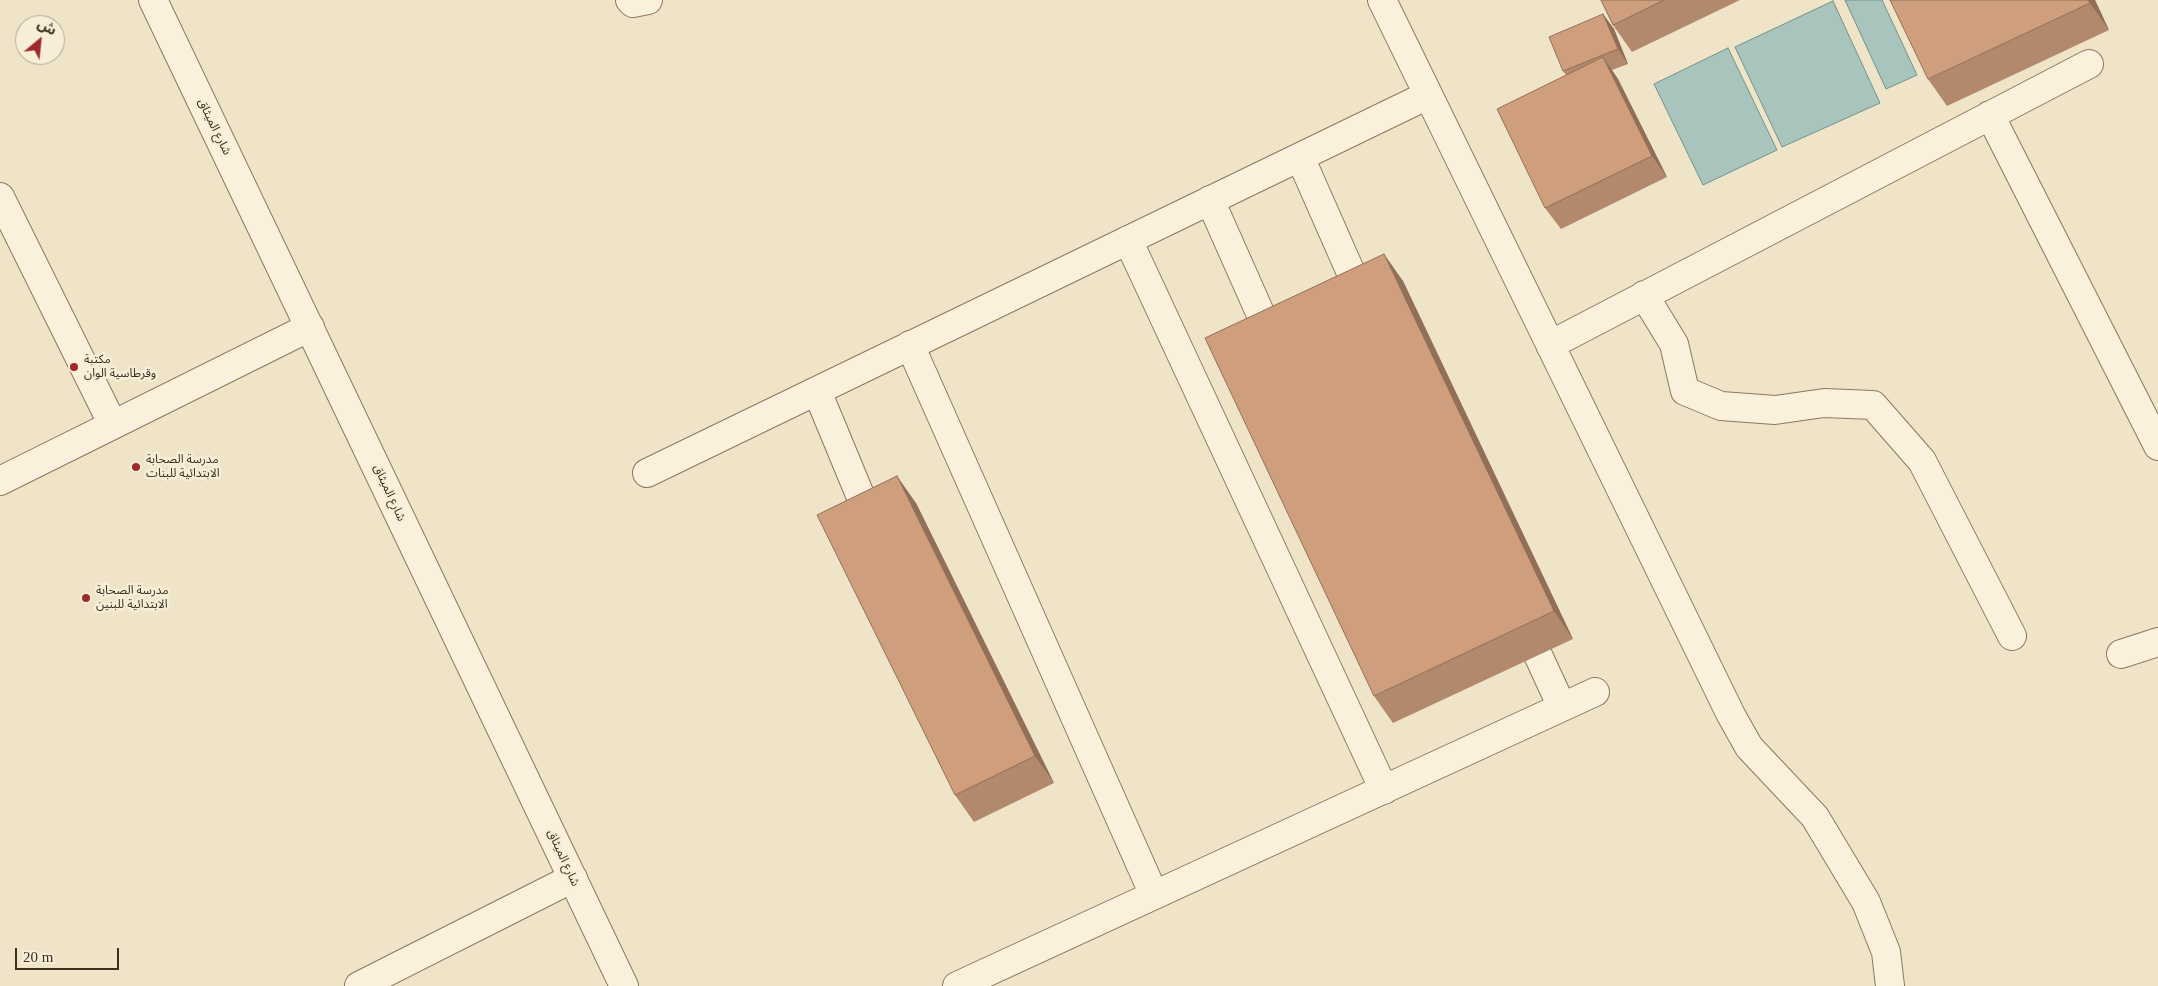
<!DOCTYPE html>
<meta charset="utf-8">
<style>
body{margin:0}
#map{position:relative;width:2158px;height:986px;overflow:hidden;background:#f0e4c8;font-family:"Times New Roman","Noto Sans Arabic",serif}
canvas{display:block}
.north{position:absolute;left:15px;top:15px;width:50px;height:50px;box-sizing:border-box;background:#f7eed8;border:1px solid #ada18e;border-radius:50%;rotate:28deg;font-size:14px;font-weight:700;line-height:20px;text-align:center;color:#3d2e20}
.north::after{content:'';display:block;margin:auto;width:18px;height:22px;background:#9e2a2b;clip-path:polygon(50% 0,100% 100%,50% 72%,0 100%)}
.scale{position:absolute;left:15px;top:948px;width:104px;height:22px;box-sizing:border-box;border:2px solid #3d2e20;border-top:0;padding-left:6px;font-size:15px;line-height:18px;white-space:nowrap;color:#3d2e20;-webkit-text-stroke:4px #f7eed8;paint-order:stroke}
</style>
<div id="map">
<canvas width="2158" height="986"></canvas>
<div class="north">ش</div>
<div class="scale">20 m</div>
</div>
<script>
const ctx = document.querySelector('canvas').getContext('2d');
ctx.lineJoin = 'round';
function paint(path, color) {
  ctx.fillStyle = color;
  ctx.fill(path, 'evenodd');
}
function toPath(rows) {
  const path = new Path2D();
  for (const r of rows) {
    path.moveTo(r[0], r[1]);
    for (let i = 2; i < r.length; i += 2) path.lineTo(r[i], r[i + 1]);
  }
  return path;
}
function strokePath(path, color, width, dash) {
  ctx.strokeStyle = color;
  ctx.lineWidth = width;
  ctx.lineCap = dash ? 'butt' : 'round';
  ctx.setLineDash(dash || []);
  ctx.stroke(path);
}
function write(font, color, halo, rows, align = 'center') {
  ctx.font = font + ' "Times New Roman","Noto Sans Arabic",serif';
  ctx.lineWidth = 5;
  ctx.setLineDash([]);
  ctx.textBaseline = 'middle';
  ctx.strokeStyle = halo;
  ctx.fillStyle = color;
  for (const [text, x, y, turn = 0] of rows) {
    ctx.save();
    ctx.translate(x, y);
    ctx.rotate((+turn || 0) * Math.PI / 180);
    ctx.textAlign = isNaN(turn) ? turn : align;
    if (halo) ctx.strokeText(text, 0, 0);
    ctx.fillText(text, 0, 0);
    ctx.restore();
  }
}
const water = toPath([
 [1845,0,1882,0,1917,75,1886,89,1845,0],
 [1833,1,1880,103,1782,147,1735,47,1833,1],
 [1728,48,1777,150,1703,185,1654,84,1728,48]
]);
paint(water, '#a9c4bc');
strokePath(water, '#6f938a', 1);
const minor = toPath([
 [153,0,624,986],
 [630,0,633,3,648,0],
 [1382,0,1731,715,1749,747,1815,817,1866,902,1886,952,1890,986],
 [1990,115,2158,446],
 [1300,157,1363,300],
 [0,197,113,425],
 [1210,200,1273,342],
 [1128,240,1384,790],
 [1644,295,1674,344,1685,391,1721,406,1775,410,1824,403,1873,405,1922,461,2012,636],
 [910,345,1154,895],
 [1550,345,2089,64],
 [817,391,872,524],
 [647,473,1428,95],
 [0,481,310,327],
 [2121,654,2158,642],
 [1538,655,1562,707],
 [359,986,573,878],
 [957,986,1595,692]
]);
strokePath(minor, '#8d765c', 30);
strokePath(minor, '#faf1dc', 28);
paint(toPath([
 [1601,0,1740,0,1632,52,1613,25],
 [2095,0,2109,30,1947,106,1928,79],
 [1603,14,1614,29,1628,64,1612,70,1618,79,1667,177,1561,229,1545,208,1566,75,1563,71],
 [1403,281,1573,639,1393,723,1374,696],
 [916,503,1054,783,974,822,955,795]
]), '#b2896c');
paint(toPath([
 [2088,0,2095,0,2109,30,2090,3],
 [1603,14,1614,29,1628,64,1618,49],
 [1603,57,1618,79,1667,177,1652,156],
 [1384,254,1403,281,1573,639,1554,611],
 [897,476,916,503,1054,783,1035,756]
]), '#916f58');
const building = toPath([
 [1601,0,1664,0,1613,25,1601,0],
 [1890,0,2088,0,2090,3,1928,79,1890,0],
 [1603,14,1618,49,1563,71,1549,37,1603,14],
 [1603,57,1652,156,1545,208,1497,109,1603,57],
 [1384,254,1554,611,1374,696,1205,338,1384,254],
 [897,476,1035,756,955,795,817,515,897,476]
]);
paint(building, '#cf9f7d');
strokePath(building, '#916f58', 1);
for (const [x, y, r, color] of [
 [74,367,5,"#9e2a2b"],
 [136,467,5,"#9e2a2b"],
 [86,598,5,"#9e2a2b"]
]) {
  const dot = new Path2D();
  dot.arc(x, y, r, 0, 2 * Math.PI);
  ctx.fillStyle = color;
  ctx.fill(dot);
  strokePath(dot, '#f7eed8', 2);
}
write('12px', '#3d2e20', '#f7eed8', [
 ["شارع الميثاق",214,127,64],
 ["شارع الميثاق",389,493,65],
 ["شارع الميثاق",563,858,65]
]);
write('12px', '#3d2e20', '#f7eed8', [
 ["مكتبة",84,360],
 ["وقرطاسية الوان",84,374],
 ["مدرسة الصحابة",146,460],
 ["الابتدائية للبنات",146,474],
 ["مدرسة الصحابة",96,591],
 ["الابتدائية للبنين",96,605]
], 'left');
</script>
